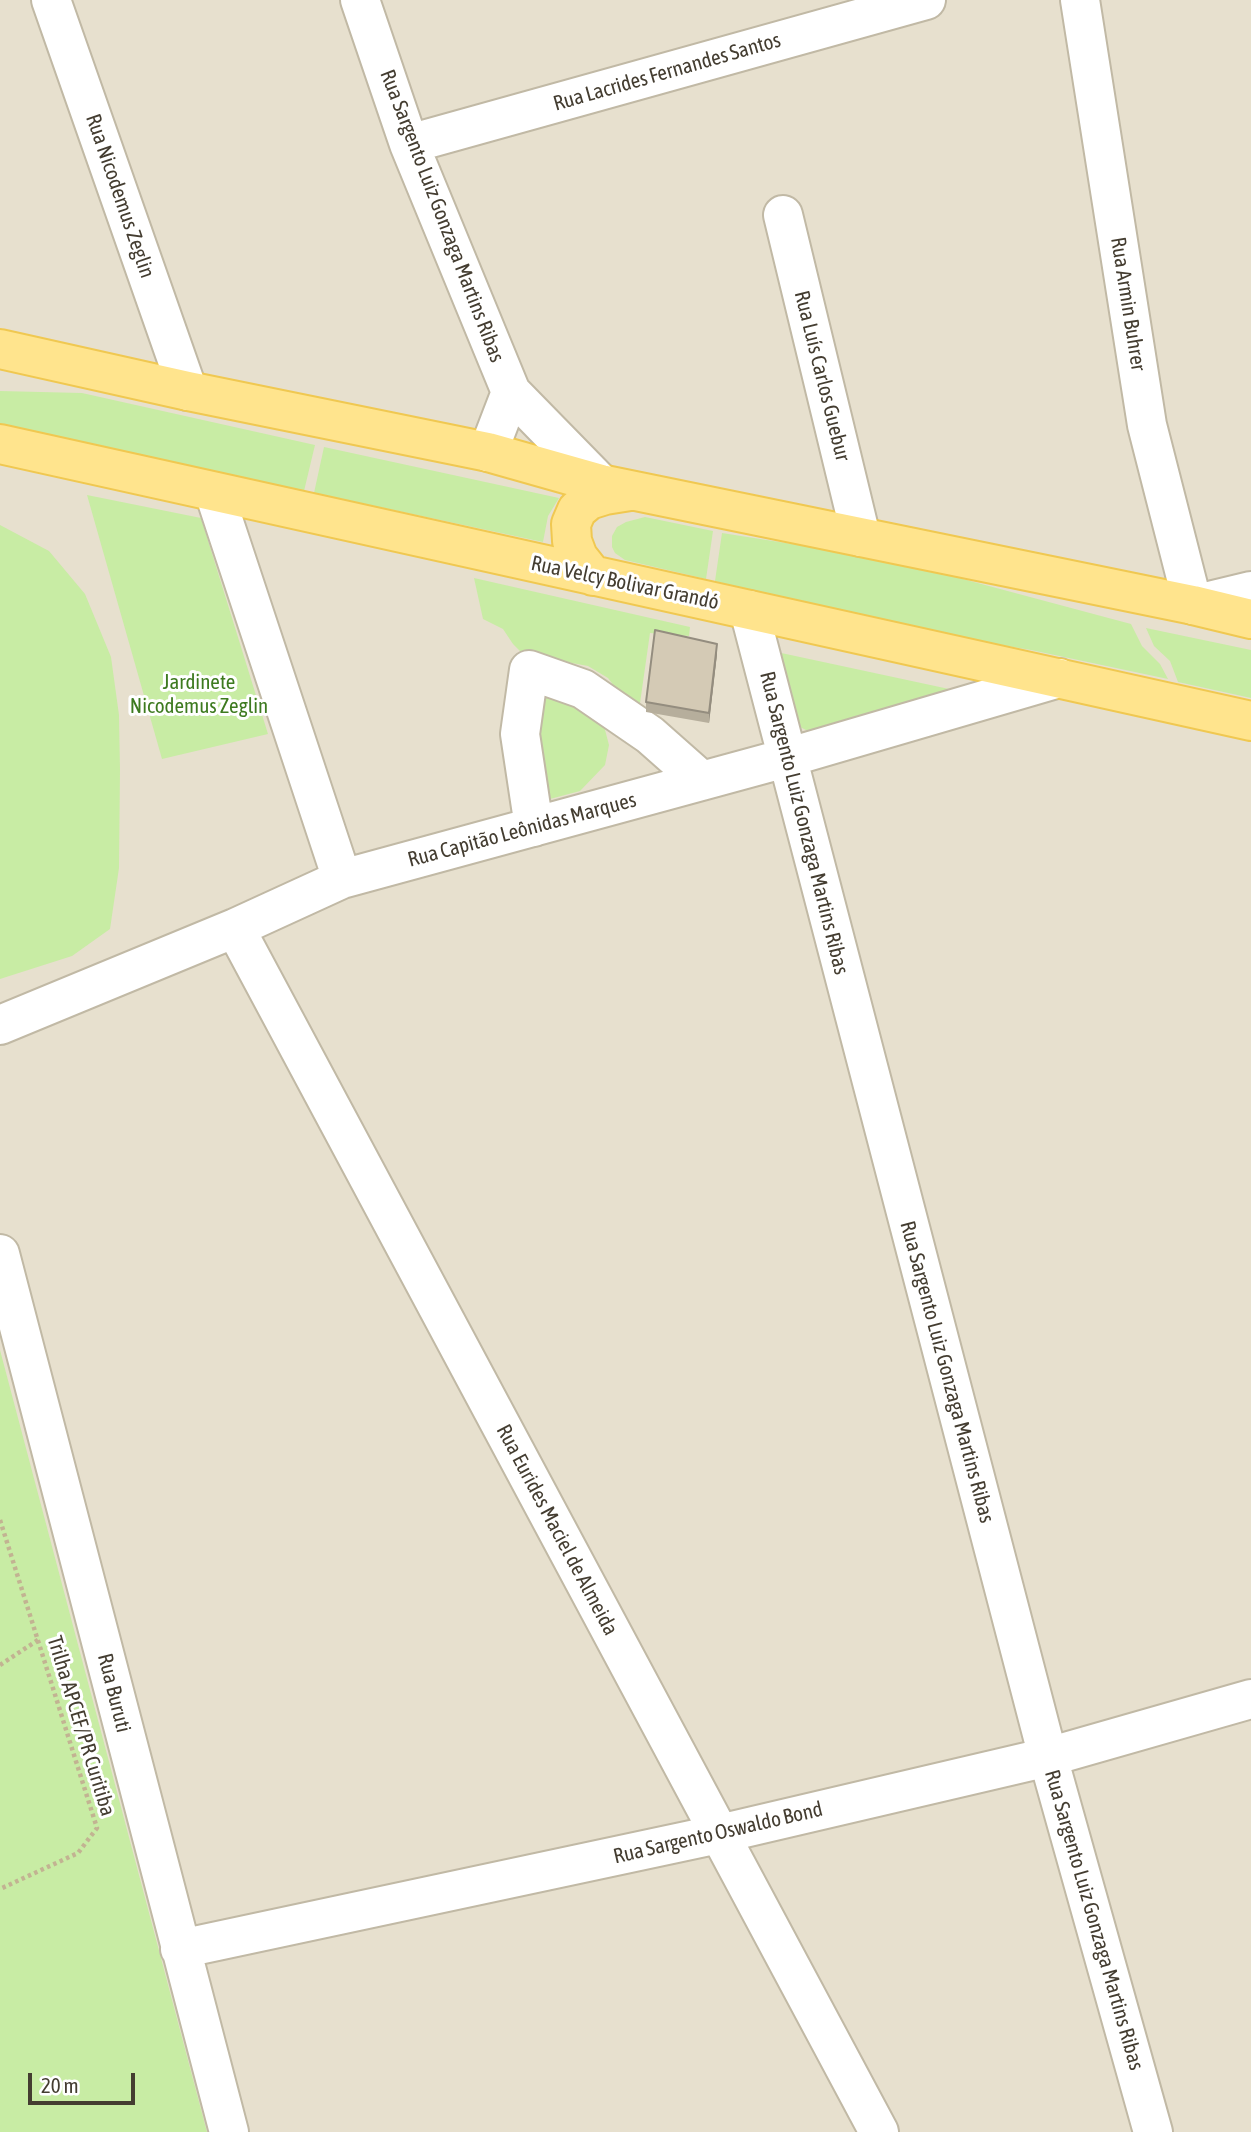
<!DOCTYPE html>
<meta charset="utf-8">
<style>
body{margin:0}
#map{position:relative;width:1251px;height:2132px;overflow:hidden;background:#f2eee0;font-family:"Asap Condensed",sans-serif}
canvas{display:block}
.scale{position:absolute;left:28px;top:2073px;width:107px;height:32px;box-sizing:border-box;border:4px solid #443d31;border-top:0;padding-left:9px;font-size:21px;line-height:24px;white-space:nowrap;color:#443d31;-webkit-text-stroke:5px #fff;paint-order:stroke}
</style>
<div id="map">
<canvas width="1251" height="2132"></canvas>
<div class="scale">20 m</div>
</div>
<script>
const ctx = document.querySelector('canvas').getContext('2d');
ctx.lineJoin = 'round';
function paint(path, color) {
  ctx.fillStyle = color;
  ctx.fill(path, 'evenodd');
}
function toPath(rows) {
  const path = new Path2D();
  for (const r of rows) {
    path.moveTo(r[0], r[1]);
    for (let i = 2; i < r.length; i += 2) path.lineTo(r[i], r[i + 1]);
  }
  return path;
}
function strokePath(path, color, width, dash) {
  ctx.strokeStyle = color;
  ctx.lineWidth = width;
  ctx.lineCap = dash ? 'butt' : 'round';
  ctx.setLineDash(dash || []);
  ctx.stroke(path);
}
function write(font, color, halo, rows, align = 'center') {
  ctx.font = font + ' "Asap Condensed",sans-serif';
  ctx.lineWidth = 6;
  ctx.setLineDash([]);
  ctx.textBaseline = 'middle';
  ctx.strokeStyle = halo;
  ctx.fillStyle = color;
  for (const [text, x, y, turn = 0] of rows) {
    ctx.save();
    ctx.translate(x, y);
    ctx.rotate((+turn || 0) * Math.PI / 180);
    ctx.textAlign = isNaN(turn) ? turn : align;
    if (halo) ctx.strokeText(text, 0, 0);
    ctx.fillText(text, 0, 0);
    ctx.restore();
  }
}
paint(toPath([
 [0,0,1251,0,1251,2132,0,2132]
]), '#e7e0ce');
paint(toPath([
 [0,391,82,393,315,445,304,491,0,424],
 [324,447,559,498,548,516,543,542,314,493],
 [87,495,201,518,268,734,162,759],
 [645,517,713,531,706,579,625,560,615,553,612,547,612,536,617,527,626,522],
 [0,525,49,551,85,594,111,657,119,715,120,770,119,868,110,929,72,956,0,979],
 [722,533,824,549,944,574,1131,624,1142,646,1160,664,1168,679,1031,650,918,631,822,610,715,581],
 [474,578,690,627,689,636,650,633,639,710,623,698,608,678,588,666,523,654,513,644,503,629,483,619],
 [1146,628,1251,650,1251,698,1178,682,1170,661,1154,646],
 [772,651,963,692,819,733,808,731,798,726],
 [547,693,563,696,604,726,609,745,605,765,580,791,535,803,535,696],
 [0,1350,207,2132,0,2132]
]), '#c8eca4');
const minor = toPath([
 [51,0,188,391],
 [360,0,409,144,511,392,601,484],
 [1080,0,1147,425,1193,605,1251,591],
 [409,144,926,0],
 [783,215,861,537],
 [488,452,511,392],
 [214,492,342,879],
 [749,610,1048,1757,1153,2132],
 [534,827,520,734,529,670,583,689,650,735,702,781],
 [235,928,879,2132],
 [0,1025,235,928,342,879,786,758,1059,678],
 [0,1254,229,2132],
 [180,1949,719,1834,1048,1757,1251,1699]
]);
const major = toPath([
 [0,349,188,391,488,452,601,484,1193,605,1251,619],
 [0,444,1251,721],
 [593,576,578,557,572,541,571,524,577,510,589,500,605,495,630,491]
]);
strokePath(minor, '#c1b9a5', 42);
strokePath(major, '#f0c851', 42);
strokePath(toPath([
 [0,1520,97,1828,78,1853,0,1889],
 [0,1665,38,1640]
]), '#c2b392', 4.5, [3.5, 3.5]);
strokePath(minor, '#fff', 38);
strokePath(major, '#ffe48d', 38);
paint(toPath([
 [717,654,709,723,646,712,646,702]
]), '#b6ae9c');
paint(toPath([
 [717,644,717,654,709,723,709,713]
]), '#948d7f');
const building = toPath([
 [655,630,717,644,709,713,646,702,655,630]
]);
paint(building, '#d4cab5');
strokePath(building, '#948d7f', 2);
write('21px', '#443d31', '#fff', [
 ["Rua Lacrides Fernandes Santos",667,72,-16],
 ["Rua Nicodemus Zeglin",120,196,71],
 ["Rua Sargento Luiz Gonzaga Martins Ribas",442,216,69],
 ["Rua Armin Buhrer",1128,304,81],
 ["Rua Luís Carlos Guebur",822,376,76],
 ["Rua Velcy Bolivar Grandó",625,583,12],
 ["Rua Sargento Luiz Gonzaga Martins Ribas",804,823,76],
 ["Rua Capitão Leônidas Marques",522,830,-15],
 ["Rua Sargento Luiz Gonzaga Martins Ribas",947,1372,75],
 ["Rua Eurides Maciel de Almeida",557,1530,62],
 ["Rua Buruti",114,1693,76],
 ["Trilha APCEF/PR Curitiba",81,1726,73],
 ["Rua Sargento Oswaldo Bond",718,1833,-13],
 ["Rua Sargento Luiz Gonzaga Martins Ribas",1094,1920,74]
]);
write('21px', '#3d7a1f', '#fff', [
 ["Jardinete",199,682],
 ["Nicodemus Zeglin",199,706]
]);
</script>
